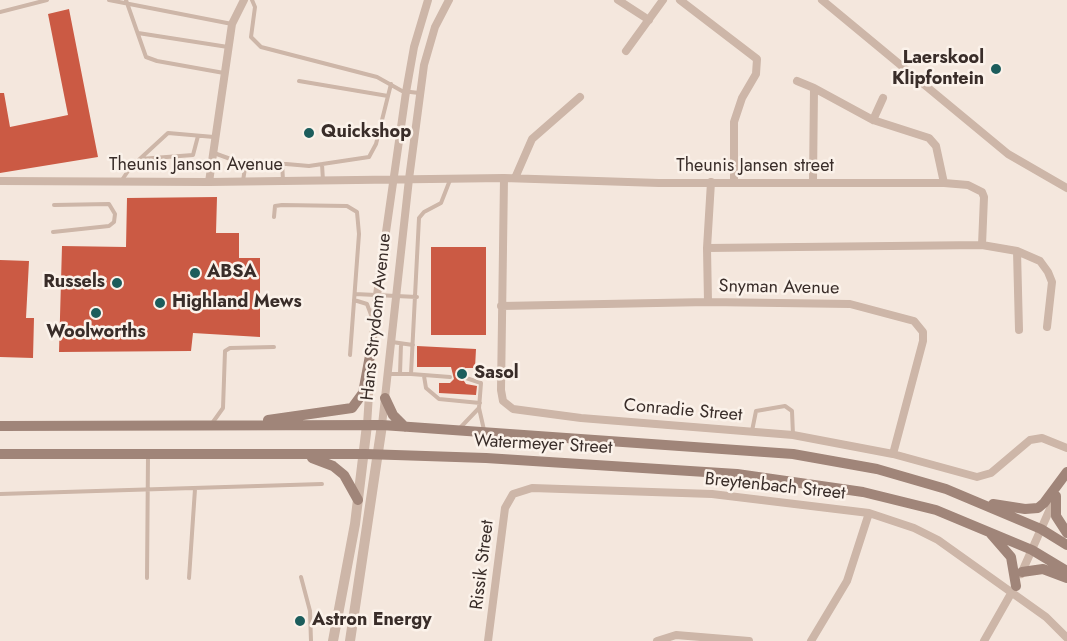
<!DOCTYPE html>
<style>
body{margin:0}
canvas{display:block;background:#f4e7dd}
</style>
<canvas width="1067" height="641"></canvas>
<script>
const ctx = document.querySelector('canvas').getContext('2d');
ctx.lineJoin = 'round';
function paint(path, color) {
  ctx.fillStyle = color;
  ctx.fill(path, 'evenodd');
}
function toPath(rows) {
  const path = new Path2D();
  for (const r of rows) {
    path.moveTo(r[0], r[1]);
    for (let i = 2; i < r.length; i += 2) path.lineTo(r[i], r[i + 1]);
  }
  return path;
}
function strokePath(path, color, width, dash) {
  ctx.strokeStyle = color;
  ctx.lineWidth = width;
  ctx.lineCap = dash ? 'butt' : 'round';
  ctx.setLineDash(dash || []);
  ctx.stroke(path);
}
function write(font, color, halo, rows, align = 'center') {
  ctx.font = font + ' Jost,sans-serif';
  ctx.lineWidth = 5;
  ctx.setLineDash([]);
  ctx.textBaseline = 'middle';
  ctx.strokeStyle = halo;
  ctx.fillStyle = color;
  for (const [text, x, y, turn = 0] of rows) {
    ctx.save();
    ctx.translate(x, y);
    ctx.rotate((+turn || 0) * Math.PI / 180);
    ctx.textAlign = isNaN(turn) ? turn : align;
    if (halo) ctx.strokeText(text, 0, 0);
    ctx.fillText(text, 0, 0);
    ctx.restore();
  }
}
paint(toPath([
 [69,9,98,157,0,173,0,93,4,93,10,127,68,115,48,14],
 [217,197,216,233,239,233,239,258,260,258,260,337,193,333,191,351,59,352,62,246,126,247,127,198],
 [431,247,486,247,486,335,431,335],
 [0,260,29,261,26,318,34,318,33,358,0,357],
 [417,346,476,349,475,368,466,368,466,374,462,378,466,384,477,386,476,395,439,393,439,383,450,383,454,379,451,367,417,367]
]), '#cb5a44');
strokePath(toPath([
 [109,0,232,24],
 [126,0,146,57,157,61,224,73],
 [252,0,255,7,251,37,261,47,377,77,402,91,419,93],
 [0,12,47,0],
 [138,33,228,47],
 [299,81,388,96],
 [214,153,247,165],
 [140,159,193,155,198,136],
 [282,163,283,180],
 [322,164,323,181],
 [122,180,130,168,168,133,214,137],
 [450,180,441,203,424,212,419,218,411,374,450,377],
 [243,181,245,168,252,161,309,166,369,157,376,144,391,84],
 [274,217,275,206,282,205,347,206,357,212,359,234,350,355],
 [53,232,109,226,114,222,115,214,109,204,54,205],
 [355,294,417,297],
 [354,300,367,304,373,320],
 [392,342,413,345],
 [388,374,411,374],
 [400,374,401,344],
 [424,376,426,388,439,399,480,403],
 [466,378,481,383,479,408,484,430],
 [213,422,223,408,225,351,230,348,274,347],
 [459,429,479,408],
 [752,431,756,411,785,406,792,411,793,435],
 [0,494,322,484],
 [301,577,310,611,311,641],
 [147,578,148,455],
 [189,578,195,489]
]), '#cdb6a8', 4);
strokePath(toPath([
 [618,0,649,20],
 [680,0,757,59,756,74,742,98,734,122,734,182],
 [822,0,1008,154,1067,188],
 [626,51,663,0],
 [797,81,814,88,813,181],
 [873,120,883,98],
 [504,178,501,390,503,401,513,409,581,418,793,435,893,454,977,477,991,473,1030,440,1042,438,1067,448],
 [515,178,532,139,580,97],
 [0,181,209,182,504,178,659,183,944,183,936,146,929,138,873,120,814,88],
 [209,182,232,24,244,0],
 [944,183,968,185,982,192,984,197,982,245],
 [707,248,982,245,1017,251,1040,261,1048,272,1052,282,1047,327],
 [1017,251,1019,330],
 [708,302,707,248,711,182],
 [501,306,708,302,850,304,914,321,923,332,923,341,893,454],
 [372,349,377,295,406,92,414,47,428,0],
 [367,425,370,379],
 [382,425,409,179,424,65,435,27,449,0],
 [1021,574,1054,500],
 [488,641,505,508,513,494,532,488,712,494,869,513,914,528,938,540,1046,617,1067,638],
 [657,641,676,635,749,641],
 [811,641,847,581,869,513],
 [984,641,1013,590]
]), '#cdb6a8', 8);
strokePath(toPath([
 [333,641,355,524,367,425],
 [350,641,382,425]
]), '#cdb6a8', 10);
strokePath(toPath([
 [385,398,393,415,405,427],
 [268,420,352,408,363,393,372,345],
 [0,426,382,425,793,454,877,469,946,489,1041,529,1067,545],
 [0,454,365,454,486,458,737,474,863,492,936,510,1032,550,1067,571],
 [312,458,333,466,344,475,358,500],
 [1056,496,1056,516,1067,533],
 [993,504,1025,509,1038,508,1044,503,1067,472],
 [991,534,1011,557,1016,586],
 [1022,572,1043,569,1067,578]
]), '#a08579', 10);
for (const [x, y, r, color] of [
 [996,69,6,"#1c5d5c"],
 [309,133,6,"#1c5d5c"],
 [195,273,6,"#1c5d5c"],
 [117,283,6,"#1c5d5c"],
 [160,303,6,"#1c5d5c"],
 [96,313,6,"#1c5d5c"],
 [462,374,6,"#1c5d5c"],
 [300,621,6,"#1c5d5c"]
]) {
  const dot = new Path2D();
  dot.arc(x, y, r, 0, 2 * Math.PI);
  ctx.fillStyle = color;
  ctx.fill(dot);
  strokePath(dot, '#fbf2ea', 2);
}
write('bold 18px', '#392d29', '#fbf2ea', [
 ["Laerskool",984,59,"right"],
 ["Klipfontein",984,80,"right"],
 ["Quickshop",321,133],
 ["ABSA",207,273],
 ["Russels",105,283,"right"],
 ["Highland Mews",172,303],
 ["Woolworths",96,333,"center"],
 ["Sasol",474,374],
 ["Astron Energy",312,621]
], 'left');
write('18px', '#392d29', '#fbf2ea', [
 ["Theunis Janson Avenue",196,166],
 ["Theunis Jansen street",755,167],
 ["Snyman Avenue",779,288,1],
 ["Hans Strydom Avenue",377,317,-84],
 ["Conradie Street",683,411,5],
 ["Watermeyer Street",543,445,3],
 ["Breytenbach Street",775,487,6],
 ["Rissik Street",483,565,-83]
]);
</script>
